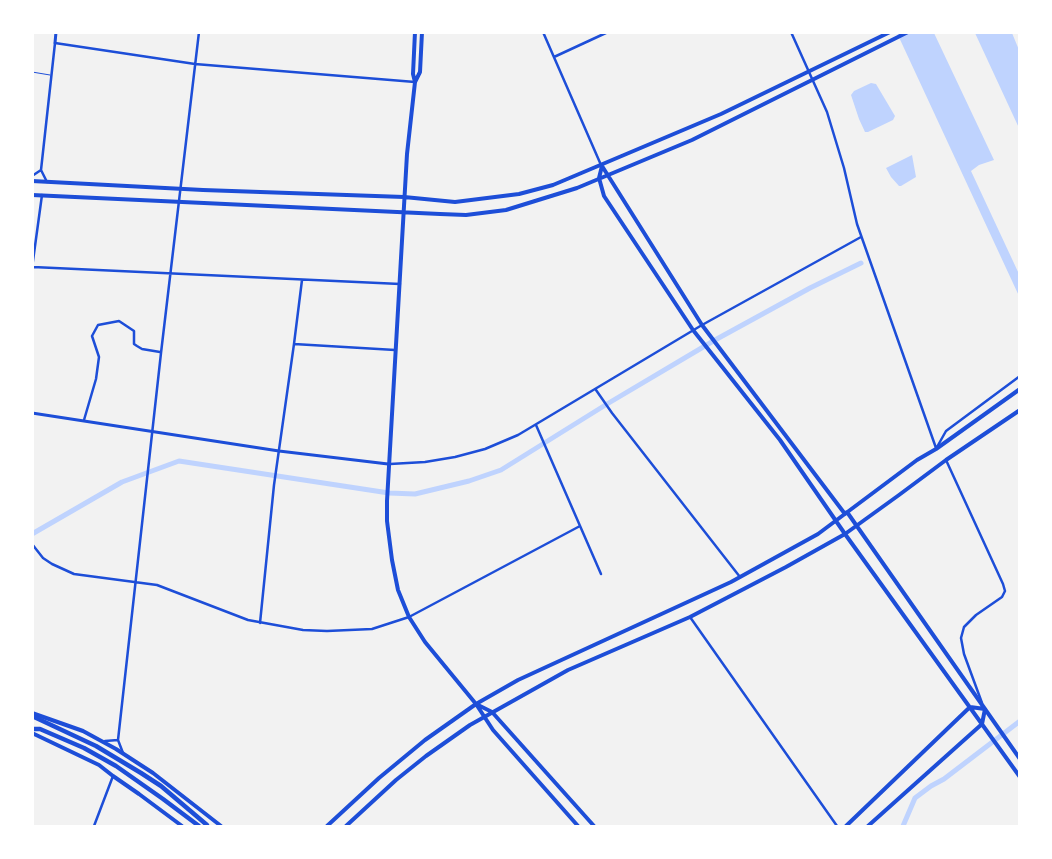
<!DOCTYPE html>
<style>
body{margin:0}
#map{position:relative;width:1052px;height:859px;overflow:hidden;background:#f2f2f2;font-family:"DM Sans",sans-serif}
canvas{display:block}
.frame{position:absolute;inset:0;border:34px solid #fff;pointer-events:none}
</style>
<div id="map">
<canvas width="1052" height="859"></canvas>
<div class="frame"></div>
</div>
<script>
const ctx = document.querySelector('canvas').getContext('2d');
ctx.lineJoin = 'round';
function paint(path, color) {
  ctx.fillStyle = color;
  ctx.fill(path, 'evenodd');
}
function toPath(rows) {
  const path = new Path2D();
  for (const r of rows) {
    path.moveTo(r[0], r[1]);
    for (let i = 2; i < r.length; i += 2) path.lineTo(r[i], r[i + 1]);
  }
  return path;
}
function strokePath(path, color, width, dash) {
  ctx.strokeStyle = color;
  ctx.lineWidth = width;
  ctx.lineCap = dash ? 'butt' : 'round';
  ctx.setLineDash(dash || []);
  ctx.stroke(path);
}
paint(toPath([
 [897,33,934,33,994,160,979,165,971,171,1019,274,1019,296],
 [975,33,1012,33,1019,50,1019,128],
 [871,83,876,84,895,116,893,120,868,132,865,132,859,119,851,95,854,91],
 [912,155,916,177,901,186,899,186,891,177,886,168]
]), '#bfd3fe');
strokePath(toPath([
 [32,534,122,482,179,461,389,493,415,494,469,481,501,470,607,404,715,340,810,288,861,263],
 [903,826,915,798,931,786,944,779,1020,721]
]), '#bfd3fe', 5);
strokePath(toPath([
 [32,72,50,75]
]), '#1d4ed8', 1);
strokePath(toPath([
 [543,32,601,165],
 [791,32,827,112,844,168,857,224,936,448],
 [554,57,608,32],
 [32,176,41,170],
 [47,182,41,170,55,43,195,64,415,82],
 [33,267,400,284],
 [32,268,42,195],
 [294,344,395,350],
 [596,390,612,413,740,577],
 [84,420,96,379,99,357,92,336,98,325,119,321,134,331,134,344,137,346,142,349,160,352],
 [536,425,601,574],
 [937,447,946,431,1020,376],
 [946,460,1003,584,1005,591,1002,597,976,615,964,627,961,638,964,654,982,703],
 [390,464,425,462,455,457,485,449,518,435,702,325,861,237],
 [32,544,43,558,52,564,74,574,157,585,248,620,303,630,327,631,372,629,409,617,580,526],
 [690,617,837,826],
 [260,623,274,485,294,344,302,280],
 [118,740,161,353,199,32],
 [118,740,123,753],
 [105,741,118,740],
 [94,826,113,776]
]), '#1d4ed8', 2.5);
strokePath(toPath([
 [55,43,56,32],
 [32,413,279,451,388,464]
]), '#1d4ed8', 3);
strokePath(toPath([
 [415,32,413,74,415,82,407,154,387,501,387,521,392,560,398,590,409,617,425,642,476,704,493,730,578,826],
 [415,82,420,72,422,32],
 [602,166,599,178,604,196,693,330,780,440,845,534,1020,777],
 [602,166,702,325,845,514],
 [32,181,203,190,404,197,455,202,519,194,553,185,721,114,890,32],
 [32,195,440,214,466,215,506,210,577,188,692,140,908,32],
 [847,512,1020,759],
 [478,705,492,712,594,826],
 [970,707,985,709],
 [32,713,83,731,116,749,153,773,221,826],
 [32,733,99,765,113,776,139,794,182,826],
 [327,826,379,778,425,740,476,704,518,680,731,582,818,534,917,460,936,449,1020,389],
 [346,826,396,780,426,756,470,725,568,670,690,617,786,567,845,534,899,495,946,460,1020,410],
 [846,826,970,707],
 [868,826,982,724,985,709]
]), '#1d4ed8', 4);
strokePath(toPath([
 [32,716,96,746,141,773,161,786,207,825],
 [32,729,40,729,84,748,116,766,163,799,199,826]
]), '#1d4ed8', 4.5);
</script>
